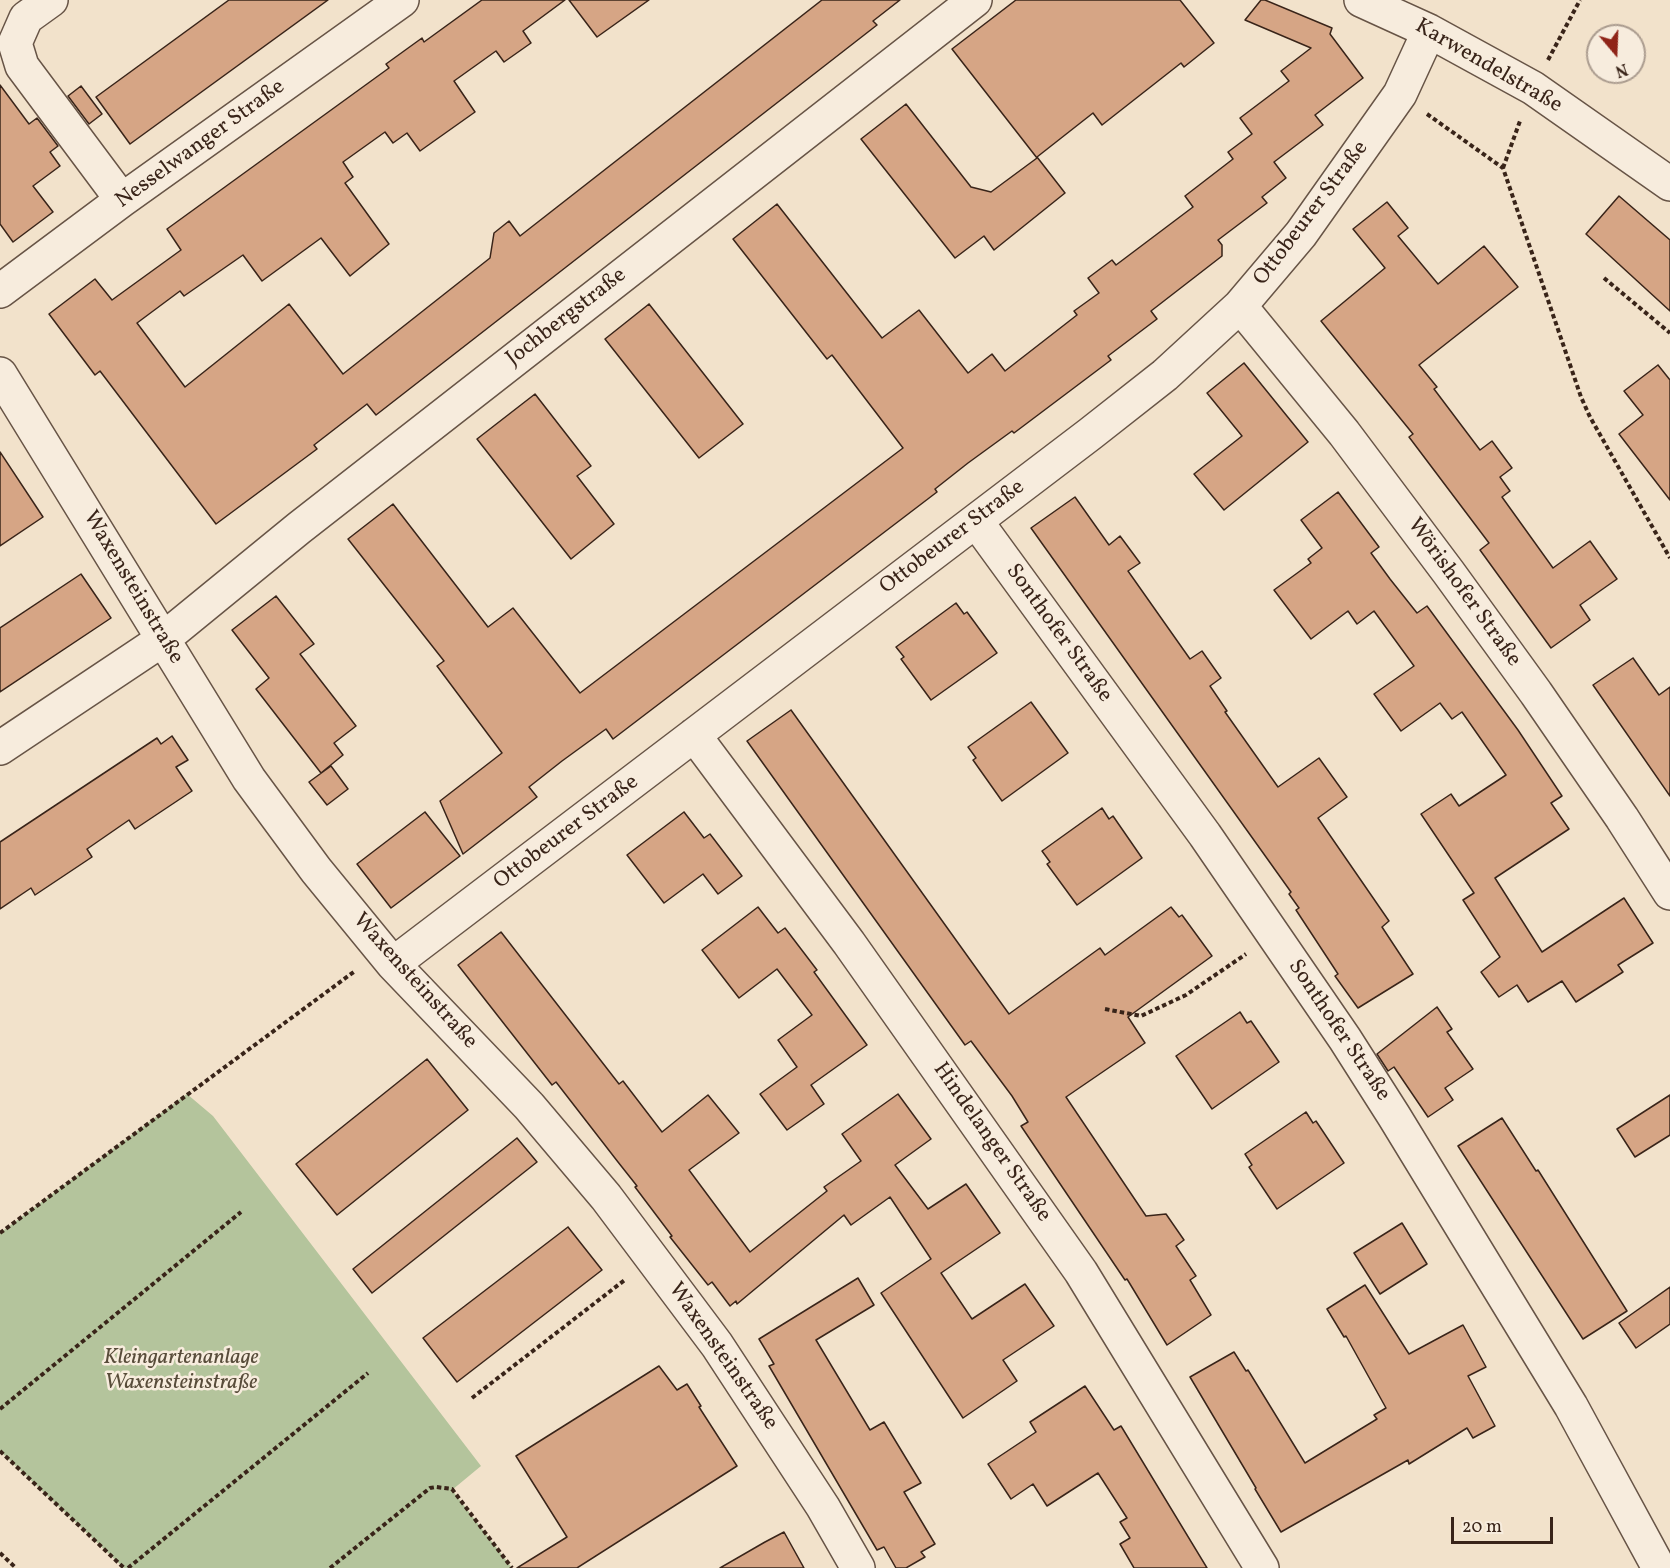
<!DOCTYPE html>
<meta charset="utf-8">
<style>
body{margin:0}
#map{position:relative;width:1670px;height:1568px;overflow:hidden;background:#f2e2cb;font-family:Vollkorn,serif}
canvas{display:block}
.north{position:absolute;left:1586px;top:24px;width:60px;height:60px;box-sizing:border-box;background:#f7ecdd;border:2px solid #ab9c8f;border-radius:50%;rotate:161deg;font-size:16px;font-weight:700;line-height:24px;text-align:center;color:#392419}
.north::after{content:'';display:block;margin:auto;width:21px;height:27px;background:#8f2418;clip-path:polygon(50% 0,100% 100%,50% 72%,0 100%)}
.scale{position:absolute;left:1451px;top:1517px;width:102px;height:27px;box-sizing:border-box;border:3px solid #392419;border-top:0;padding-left:8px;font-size:18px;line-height:21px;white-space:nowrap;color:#392419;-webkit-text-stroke:4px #f7ecdd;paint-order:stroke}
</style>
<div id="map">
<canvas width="1670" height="1568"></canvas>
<div class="north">N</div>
<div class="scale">20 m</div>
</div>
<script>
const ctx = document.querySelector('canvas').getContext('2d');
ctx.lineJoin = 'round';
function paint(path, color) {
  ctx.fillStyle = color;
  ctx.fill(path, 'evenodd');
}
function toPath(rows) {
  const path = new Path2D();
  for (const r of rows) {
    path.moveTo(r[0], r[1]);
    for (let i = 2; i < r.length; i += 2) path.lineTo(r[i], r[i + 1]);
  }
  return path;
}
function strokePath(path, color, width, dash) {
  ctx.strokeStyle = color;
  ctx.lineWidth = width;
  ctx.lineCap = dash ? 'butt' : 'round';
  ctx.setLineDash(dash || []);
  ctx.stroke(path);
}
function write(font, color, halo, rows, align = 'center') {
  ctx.font = font + ' Vollkorn,serif';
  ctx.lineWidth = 5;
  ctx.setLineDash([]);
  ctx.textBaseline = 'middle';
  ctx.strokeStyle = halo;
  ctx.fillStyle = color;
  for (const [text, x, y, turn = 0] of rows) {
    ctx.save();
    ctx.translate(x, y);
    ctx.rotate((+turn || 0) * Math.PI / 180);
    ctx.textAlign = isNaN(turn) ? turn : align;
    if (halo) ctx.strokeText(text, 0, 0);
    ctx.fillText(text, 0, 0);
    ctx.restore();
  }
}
paint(toPath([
 [187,1094,213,1116,481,1466,452,1490,512,1568,124,1568,0,1451,0,1233]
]), '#b4c49c');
const building = toPath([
 [229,0,328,0,130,144,96,97,229,0],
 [482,0,565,0,523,31,531,43,504,62,496,51,454,81,475,112,420,151,407,133,393,143,385,132,343,162,353,177,345,183,389,244,350,276,321,238,262,281,243,255,184,296,180,291,137,323,185,387,289,304,343,374,490,258,494,233,509,221,520,236,822,0,900,0,873,21,877,25,376,415,367,404,314,445,317,449,216,524,100,371,95,375,49,314,95,279,112,300,181,250,167,229,389,68,386,64,422,38,424,42,482,0],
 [569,0,649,0,597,37,569,0],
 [1016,0,1180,0,1214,43,1184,67,1181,63,1102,125,1093,113,1037,157,1065,193,994,250,984,236,955,258,861,139,906,104,971,187,991,192,1037,158,952,49,1016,0],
 [1261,0,1265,0,1332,28,1330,34,1363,78,1315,115,1323,125,1274,162,1286,178,1262,197,1267,203,1218,240,1222,245,1222,256,1151,311,1157,319,1108,356,1111,360,1014,433,1012,431,968,463,935,489,937,492,613,739,606,729,562,761,529,787,537,797,463,854,440,801,502,753,437,666,444,661,348,539,393,504,488,627,513,608,580,693,903,448,832,355,827,359,733,239,777,204,882,338,919,310,968,373,992,354,1005,371,1077,315,1074,311,1099,293,1088,278,1112,260,1116,265,1193,207,1185,196,1233,159,1228,152,1252,134,1240,118,1289,81,1281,71,1311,48,1245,20,1261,0],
 [0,85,29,124,37,118,58,146,50,152,60,166,33,186,53,212,13,242,0,224,0,85],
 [81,86,102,114,89,124,68,96,81,86],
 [1619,196,1670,240,1670,311,1586,234,1619,196],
 [1387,202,1408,228,1398,236,1438,284,1484,246,1518,287,1419,365,1437,387,1434,389,1480,450,1492,441,1512,468,1500,477,1510,491,1502,497,1553,568,1590,541,1617,579,1580,605,1590,620,1551,648,1480,550,1489,543,1409,437,1413,434,1321,321,1385,268,1353,229,1387,202],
 [649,304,743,424,699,458,605,339,649,304],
 [1244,363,1308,442,1224,510,1194,474,1242,436,1207,393,1244,363],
 [1658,365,1670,380,1670,500,1619,434,1643,415,1624,391,1658,365],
 [535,394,591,466,577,476,614,524,571,559,477,439,535,394],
 [0,452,43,517,0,546,0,452],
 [1338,492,1379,547,1371,553,1390,579,1417,613,1427,606,1518,730,1562,796,1551,803,1569,829,1495,878,1542,952,1624,898,1653,943,1618,965,1623,972,1576,1002,1562,981,1528,1002,1517,985,1499,997,1481,972,1500,957,1463,900,1474,893,1421,814,1451,794,1459,806,1506,775,1462,712,1452,719,1440,703,1401,731,1374,694,1414,666,1374,611,1357,624,1348,611,1311,639,1274,590,1311,563,1308,559,1322,548,1301,520,1338,492],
 [1075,497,1109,545,1120,536,1140,563,1128,571,1190,659,1202,651,1221,678,1210,686,1227,711,1225,712,1278,787,1319,758,1347,797,1318,818,1389,921,1382,927,1413,974,1358,1008,1335,976,1338,974,1296,910,1299,908,1289,894,1291,892,1031,528,1075,497],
 [81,574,111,618,0,692,0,628,81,574],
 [276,596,314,644,300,654,356,726,334,743,343,755,321,773,256,689,269,678,232,630,276,596],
 [956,603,964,614,967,612,997,653,931,700,901,659,904,657,896,647,956,603],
 [1633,658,1659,695,1670,687,1670,796,1593,685,1633,658],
 [1031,702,1068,753,1002,801,973,760,976,758,968,747,1031,702],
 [791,710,1009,1014,1100,948,1105,955,1171,907,1179,917,1182,915,1212,956,1128,1017,1145,1043,1066,1097,1146,1216,1166,1214,1184,1240,1176,1246,1196,1276,1190,1280,1211,1315,1167,1345,1127,1279,1125,1280,1021,1126,1028,1122,1012,1096,971,1041,965,1045,747,741,791,710],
 [172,736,188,760,176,767,192,791,135,829,129,820,87,849,92,857,35,895,31,888,0,909,0,842,157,738,161,744,172,736],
 [331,766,348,789,327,805,309,782,331,766],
 [1102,808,1109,819,1113,816,1142,858,1077,905,1047,864,1050,862,1042,851,1102,808],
 [425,812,460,856,391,908,357,864,425,812],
 [684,812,704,838,710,834,742,876,718,894,703,874,664,903,627,855,684,812],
 [758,907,778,933,785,928,817,970,814,972,867,1045,811,1085,824,1104,787,1130,760,1094,797,1067,778,1040,812,1015,777,969,739,998,702,950,758,907],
 [501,932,619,1084,623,1081,662,1132,708,1095,739,1133,689,1170,750,1252,827,1191,824,1187,861,1161,842,1134,898,1094,931,1139,895,1165,928,1209,966,1184,1000,1233,941,1273,972,1319,1025,1284,1054,1326,1003,1360,1017,1381,963,1418,881,1293,931,1259,890,1197,851,1225,844,1215,737,1304,736,1301,730,1306,712,1282,708,1285,670,1237,672,1236,635,1187,637,1186,618,1162,556,1082,552,1085,458,965,501,932],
 [1437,1007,1452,1029,1447,1032,1473,1069,1445,1088,1453,1100,1428,1117,1394,1067,1388,1071,1377,1054,1437,1007],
 [1240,1012,1247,1023,1251,1021,1279,1062,1212,1109,1176,1056,1240,1012],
 [427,1059,468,1110,337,1215,296,1164,427,1059],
 [1670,1095,1670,1135,1635,1157,1617,1129,1670,1095],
 [1306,1112,1313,1123,1316,1121,1344,1163,1277,1209,1249,1167,1252,1165,1245,1154,1306,1112],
 [1502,1118,1536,1171,1538,1170,1627,1311,1583,1339,1458,1146,1502,1118],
 [517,1138,537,1162,372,1293,353,1269,517,1138],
 [1402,1223,1427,1264,1380,1294,1354,1253,1402,1223],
 [568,1227,602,1270,457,1382,423,1338,568,1227],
 [858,1278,874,1305,816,1340,870,1430,884,1422,921,1483,904,1492,935,1544,921,1552,925,1557,906,1568,896,1568,884,1547,877,1550,769,1366,774,1364,759,1339,858,1278],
 [1365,1285,1409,1354,1463,1325,1486,1367,1468,1376,1495,1426,1473,1438,1467,1428,1409,1464,1408,1460,1401,1464,1281,1532,1255,1489,1256,1488,1190,1377,1234,1352,1246,1371,1248,1370,1305,1463,1377,1419,1374,1415,1386,1408,1346,1336,1344,1337,1327,1309,1365,1285],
 [1670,1287,1670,1324,1636,1348,1619,1323,1670,1287],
 [659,1366,677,1390,687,1384,701,1406,699,1407,737,1466,577,1568,517,1568,567,1537,516,1456,659,1366],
 [1085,1386,1114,1430,1121,1426,1207,1568,1134,1568,1120,1544,1130,1538,1120,1522,1127,1518,1098,1473,1047,1506,1033,1484,1011,1499,988,1464,1036,1432,1030,1422,1085,1386],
 [784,1532,804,1568,720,1568,765,1542,784,1532]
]);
paint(building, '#d6a585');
strokePath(building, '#392419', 1.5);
const minor = toPath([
 [51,0,26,18,15,43,22,66,122,200],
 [1361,0,1429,31,1533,88,1670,184],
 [0,291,122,200,402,0],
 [1240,306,1344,433,1449,573,1536,693,1622,818,1670,893],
 [0,374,249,779,316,870,393,964,529,1106,606,1197,717,1345,823,1507,858,1568],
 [976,521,1205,835,1345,1039,1394,1116,1571,1406,1659,1568],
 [694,735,849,943,1081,1272,1262,1568],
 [0,748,162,640,299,528,975,0],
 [393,964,1090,434,1165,375,1240,306,1301,234,1400,94,1429,31]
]);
strokePath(minor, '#675446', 36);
strokePath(toPath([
 [1548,60,1580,0],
 [1427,114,1503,168,1581,397,1590,417,1670,558],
 [1503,168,1520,121],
 [1604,278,1670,333],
 [1105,1009,1141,1016,1186,995,1246,954],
 [0,1233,355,971],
 [472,1398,626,1279],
 [0,1409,241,1212],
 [0,1451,124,1568],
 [0,1553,16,1568],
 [128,1568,368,1373],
 [330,1568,430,1488,436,1487,452,1489,512,1568]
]), '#392419', 4, [4.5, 3]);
strokePath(minor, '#f7ecdd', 33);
write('22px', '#392419', '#f7ecdd', [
 ["Karwendelstraße",1488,67,30],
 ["Nesselwanger Straße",201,145,-36],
 ["Ottobeurer Straße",1312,214,-53],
 ["Jochbergstraße",567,318,-38],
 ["Ottobeurer Straße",953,538,-37],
 ["Waxensteinstraße",132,588,59],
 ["Wörishofer Straße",1463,593,54],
 ["Sonthofer Straße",1058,634,54],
 ["Ottobeurer Straße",567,833,-37],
 ["Waxensteinstraße",414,982,48],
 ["Sonthofer Straße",1338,1031,56],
 ["Hindelanger Straße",991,1143,55],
 ["Waxensteinstraße",722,1357,55]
]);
write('italic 22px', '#584c3a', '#f7ecdd', [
 ["Kleingartenanlage",181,1359],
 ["Waxensteinstraße",181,1384]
]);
</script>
